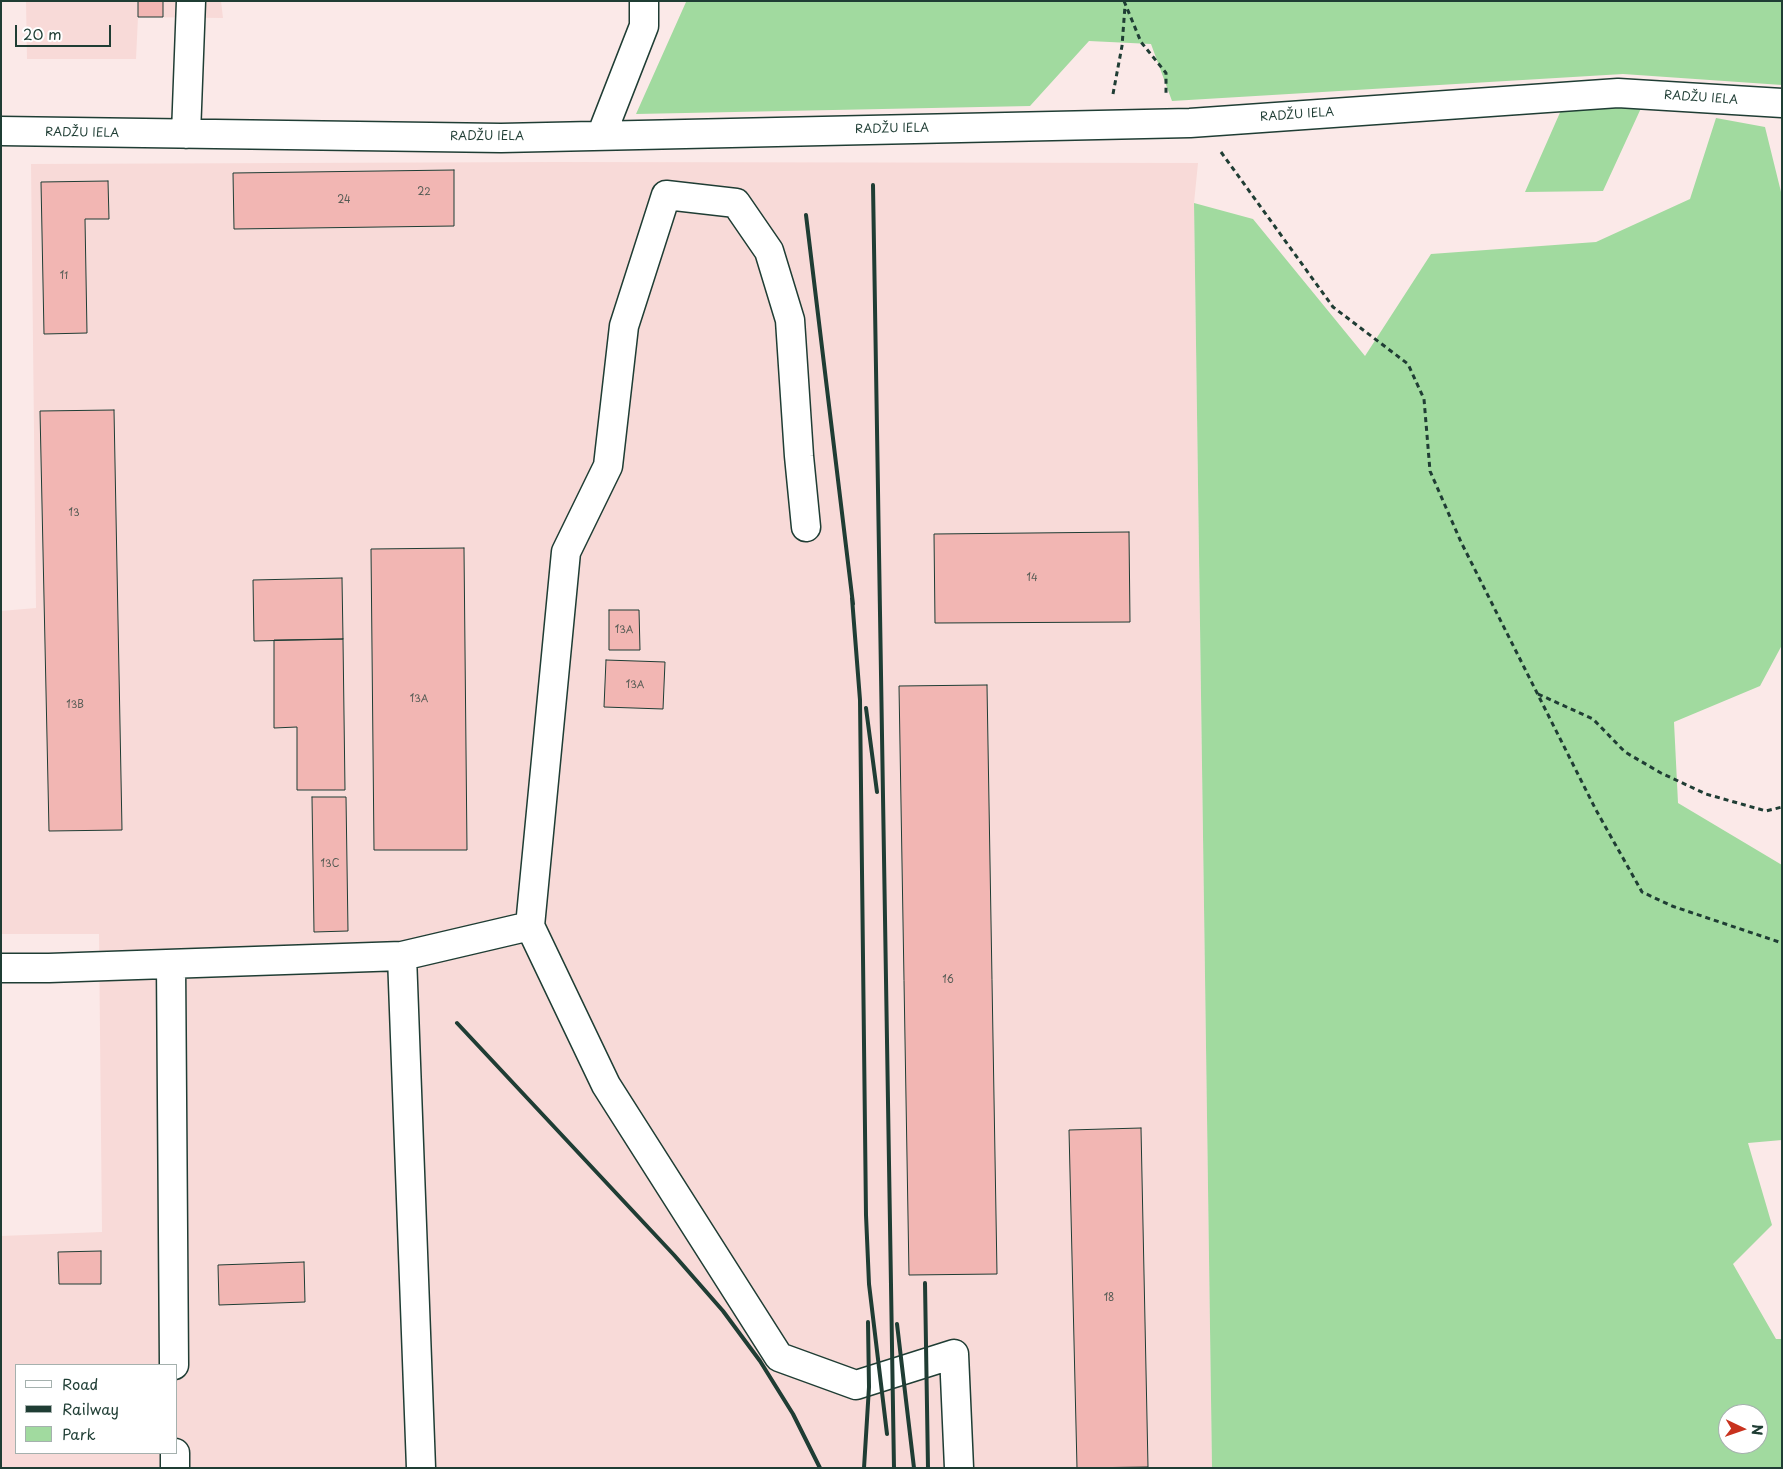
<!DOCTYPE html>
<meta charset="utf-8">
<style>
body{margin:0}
#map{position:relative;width:1783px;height:1469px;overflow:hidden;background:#fbe9e8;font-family:"Playpen Sans",sans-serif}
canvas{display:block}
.frame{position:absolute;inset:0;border:2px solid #1f3d34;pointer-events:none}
.legend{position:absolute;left:15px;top:1364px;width:162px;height:90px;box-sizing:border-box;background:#fff;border:1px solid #a5b1ae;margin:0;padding:6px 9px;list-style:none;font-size:15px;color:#1f3d34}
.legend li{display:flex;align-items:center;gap:10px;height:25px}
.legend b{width:25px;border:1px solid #a5b1ae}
.north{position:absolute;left:1718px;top:1404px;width:50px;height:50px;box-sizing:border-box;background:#fff;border:1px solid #a5b1ae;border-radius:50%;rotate:93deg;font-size:14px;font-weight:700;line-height:20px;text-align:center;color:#1f3d34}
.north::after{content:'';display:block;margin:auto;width:18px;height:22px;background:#c8321e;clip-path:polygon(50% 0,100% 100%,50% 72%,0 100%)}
.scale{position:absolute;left:15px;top:25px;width:96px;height:22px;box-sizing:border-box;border:2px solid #1f3d34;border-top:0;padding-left:6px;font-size:15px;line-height:18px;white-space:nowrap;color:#1f3d34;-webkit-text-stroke:4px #fff;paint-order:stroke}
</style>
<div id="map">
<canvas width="1783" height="1469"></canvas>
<div class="frame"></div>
<ul class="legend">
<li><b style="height:6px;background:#fff"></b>Road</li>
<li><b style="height:6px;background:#1f3d34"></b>Railway</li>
<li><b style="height:14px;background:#a1da9f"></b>Park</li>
</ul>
<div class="north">N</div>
<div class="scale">20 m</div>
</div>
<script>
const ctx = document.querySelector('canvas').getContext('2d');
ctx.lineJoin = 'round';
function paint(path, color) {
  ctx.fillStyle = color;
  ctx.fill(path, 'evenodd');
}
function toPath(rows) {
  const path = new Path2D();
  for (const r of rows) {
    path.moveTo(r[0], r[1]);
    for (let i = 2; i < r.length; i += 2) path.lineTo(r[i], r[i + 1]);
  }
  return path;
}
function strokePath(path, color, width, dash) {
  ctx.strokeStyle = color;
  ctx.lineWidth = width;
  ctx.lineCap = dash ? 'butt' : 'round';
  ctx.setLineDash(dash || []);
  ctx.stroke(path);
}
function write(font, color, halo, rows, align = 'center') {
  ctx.font = font + ' "Playpen Sans",sans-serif';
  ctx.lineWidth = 4.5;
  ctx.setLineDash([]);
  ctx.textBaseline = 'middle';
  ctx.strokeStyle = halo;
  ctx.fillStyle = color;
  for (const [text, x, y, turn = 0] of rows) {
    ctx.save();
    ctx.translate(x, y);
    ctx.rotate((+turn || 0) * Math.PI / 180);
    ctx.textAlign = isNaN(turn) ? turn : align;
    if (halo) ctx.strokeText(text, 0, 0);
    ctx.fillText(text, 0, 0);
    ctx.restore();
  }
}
paint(toPath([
 [26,1,221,1,223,18,138,17,136,59,27,59],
 [554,162,1198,163,1194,203,1212,1468,1,1468,1,1236,102,1232,99,934,1,934,1,611,36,608,31,164],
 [16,1365,176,1365,176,1453,16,1453]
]), '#f8dad8');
paint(toPath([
 [689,1,1782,1,1782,85,1623,74,1172,101,1151,44,1089,41,1030,106,636,114,686,2],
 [1642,106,1603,191,1525,192,1562,108],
 [1716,118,1765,127,1782,196,1782,645,1760,686,1674,722,1678,803,1782,865,1782,1140,1748,1143,1772,1225,1733,1264,1776,1339,1782,1339,1782,1468,1212,1468,1194,203,1253,219,1365,356,1431,254,1596,242,1690,199],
 [1728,1414,1758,1414,1758,1444,1728,1444]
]), '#a1da9f');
const building = toPath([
 [138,1,163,1,163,17,138,17,138,1],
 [454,170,454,226,234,229,233,173,454,170],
 [108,181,109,219,85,219,87,333,44,334,41,182,108,181],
 [114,410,122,830,49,831,40,411,114,410],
 [1129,532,1130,622,935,623,934,534,1129,532],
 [464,548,467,850,374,850,371,549,464,548],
 [342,578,343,639,254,641,253,580,342,578],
 [609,610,639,610,640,650,609,650,609,610],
 [343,639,345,790,297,790,297,727,274,728,274,640,343,639],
 [606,660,665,662,663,709,604,707,606,660],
 [987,685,997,1274,909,1275,899,686,987,685],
 [312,797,346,797,348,931,314,932,312,797],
 [1141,1128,1148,1467,1077,1468,1069,1130,1141,1128],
 [101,1251,101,1284,59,1284,58,1252,101,1251],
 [304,1262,305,1302,219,1305,218,1265,304,1262]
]);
paint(building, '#f2b6b3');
strokePath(building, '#1f3d34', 1);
const minor = toPath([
 [1,131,501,138,1190,123,1618,93,1782,103],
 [186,134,191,1],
 [601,136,644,26,644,1],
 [530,926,606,1085,779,1357,856,1385,954,1354,959,1468],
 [402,956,530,926,566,552,608,466,624,326,666,195,736,203,769,251,790,320,799,456,806,527],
 [171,964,174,1365],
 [1,968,49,968,402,956,421,1468],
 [175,1453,175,1468]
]);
strokePath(minor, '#1f3d34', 31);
strokePath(toPath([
 [1124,1,1141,42,1166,73,1166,94],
 [1113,94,1122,46,1125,6],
 [1221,152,1333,307,1408,364,1424,399,1430,471,1461,542,1596,810,1642,892,1672,906,1782,943],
 [1538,694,1593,719,1625,752,1661,773,1706,794,1766,811,1782,807]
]), '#1f3d34', 3, [5, 4]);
strokePath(minor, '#fff', 28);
strokePath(toPath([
 [873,185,894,1468],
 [806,215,853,604],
 [852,598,860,700,866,1215,869,1284,887,1434],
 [866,708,877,792],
 [457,1023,674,1255,723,1311,760,1361,793,1414,820,1468],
 [925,1283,928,1468],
 [897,1324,914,1468],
 [864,1468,869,1387,868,1322]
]), '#1f3d34', 4);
write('10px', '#545b54', null, [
 ["22",424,192],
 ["24",344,200],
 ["11",64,276],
 ["13",74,513],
 ["14",1032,578],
 ["13A",624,630],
 ["13A",635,685],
 ["13A",419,699],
 ["13B",75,705],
 ["13C",330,864],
 ["16",948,980],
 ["18",1109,1298]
]);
write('12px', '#1f3d34', '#fff', [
 ["RADŽU IELA",1701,98,4],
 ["RADŽU IELA",1297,115,-4],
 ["RADŽU IELA",892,129,-1],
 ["RADŽU IELA",82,133,1],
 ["RADŽU IELA",487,137]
]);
</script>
